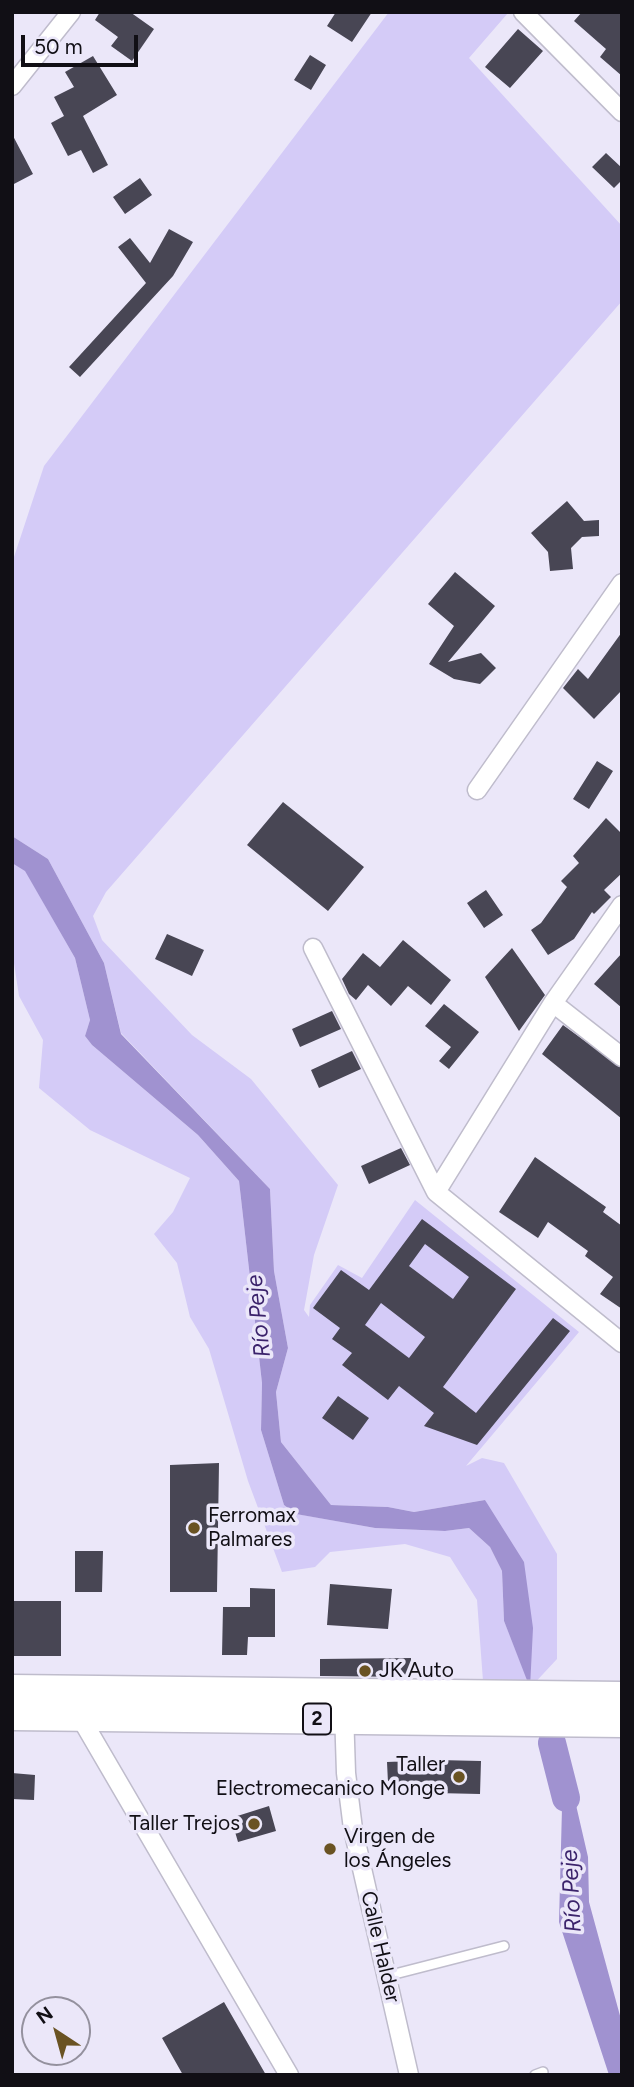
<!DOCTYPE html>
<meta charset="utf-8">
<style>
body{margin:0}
#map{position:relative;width:634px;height:2087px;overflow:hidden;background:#ebe7f9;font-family:Figtree,sans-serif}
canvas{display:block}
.frame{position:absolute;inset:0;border:14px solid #110f15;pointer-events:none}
.north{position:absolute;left:21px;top:1996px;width:70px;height:70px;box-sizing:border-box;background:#ebe7f9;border:2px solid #94919e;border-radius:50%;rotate:324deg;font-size:19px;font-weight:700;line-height:28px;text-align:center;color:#110f15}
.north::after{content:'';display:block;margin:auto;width:24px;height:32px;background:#6a5323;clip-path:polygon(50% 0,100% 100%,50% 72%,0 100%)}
.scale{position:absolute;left:21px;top:35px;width:117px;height:32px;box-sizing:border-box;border:4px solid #110f15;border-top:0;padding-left:9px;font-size:21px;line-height:24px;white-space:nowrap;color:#110f15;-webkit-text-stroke:5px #ebe7f9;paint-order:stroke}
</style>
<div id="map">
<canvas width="634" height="2087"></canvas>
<div class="frame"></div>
<div class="north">N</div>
<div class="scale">50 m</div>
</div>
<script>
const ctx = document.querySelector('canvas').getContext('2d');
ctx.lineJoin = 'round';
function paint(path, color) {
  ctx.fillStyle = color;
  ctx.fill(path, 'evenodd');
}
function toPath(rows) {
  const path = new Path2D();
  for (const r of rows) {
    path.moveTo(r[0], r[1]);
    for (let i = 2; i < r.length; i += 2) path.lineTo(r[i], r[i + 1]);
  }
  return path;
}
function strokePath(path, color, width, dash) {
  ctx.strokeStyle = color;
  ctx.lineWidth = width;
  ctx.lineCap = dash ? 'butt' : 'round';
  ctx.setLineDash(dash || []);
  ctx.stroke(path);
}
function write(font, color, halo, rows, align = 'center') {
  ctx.font = font + ' Figtree,sans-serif';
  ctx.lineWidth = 7;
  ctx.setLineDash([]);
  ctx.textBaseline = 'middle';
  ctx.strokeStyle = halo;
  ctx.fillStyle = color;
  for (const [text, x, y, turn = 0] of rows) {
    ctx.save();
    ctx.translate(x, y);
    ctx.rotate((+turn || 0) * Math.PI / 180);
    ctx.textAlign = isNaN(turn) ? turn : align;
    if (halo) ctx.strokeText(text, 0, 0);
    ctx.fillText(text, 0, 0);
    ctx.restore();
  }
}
paint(toPath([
 [389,12,508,13,469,58,622,226,622,301,106,892,93,916,102,940,192,1035,251,1079,338,1185,314,1255,304,1310,309,1317,310,1305,338,1265,362,1278,415,1200,579,1332,466,1466,482,1458,504,1463,557,1554,557,1659,530,1688,483,1681,477,1600,450,1557,405,1544,330,1552,315,1567,282,1572,248,1481,209,1349,190,1317,177,1263,154,1234,173,1212,190,1178,90,1130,39,1088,43,1040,19,996,12,950,12,863,25,870,75,958,90,1020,85,1036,92,1045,198,1135,239,1181,262,1383,261,1430,284,1505,297,1514,375,1528,445,1531,469,1528,490,1547,502,1571,504,1621,530,1686,485,1500,414,1512,388,1507,331,1505,281,1442,276,1392,288,1348,274,1271,270,1189,121,1033,104,963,48,859,12,836,12,563,44,466]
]), '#d4cbf7');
paint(toPath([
 [12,836,48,859,104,963,121,1034,270,1189,274,1271,288,1348,276,1392,281,1442,331,1505,388,1507,414,1512,485,1500,524,1562,533,1628,530,1688,504,1621,502,1571,490,1547,469,1528,445,1531,375,1528,296,1514,284,1505,261,1430,262,1383,239,1181,198,1135,92,1045,85,1036,90,1020,75,958,25,871,12,863],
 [559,1762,570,1779,588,1857,589,1902,622,2023,622,2075,609,2075,559,1922,562,1808,551,1780]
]), '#a092d0');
strokePath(toPath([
 [552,1743,566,1798]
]), '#a092d0', 28);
paint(toPath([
 [100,12,130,12,154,29,132,61,111,46,118,37,95,20],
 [336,12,372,12,352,42,327,26],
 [582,12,622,12,622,76,600,57,606,49,574,21],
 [518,29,543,51,510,88,485,67],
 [310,55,326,65,311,90,294,80],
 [93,56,117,95,83,116,108,165,93,173,81,150,68,156,51,123,64,116,54,97,74,87,65,72],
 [12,134,33,174,12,185],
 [606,153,622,168,622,180,614,188,592,167],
 [140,178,152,195,125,214,113,197],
 [169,229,193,242,173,276,80,377,69,367,146,283,118,247,130,238,150,263],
 [567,501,584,521,599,520,599,536,582,537,571,548,573,569,550,571,548,552,531,533],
 [455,572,495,606,448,662,481,653,496,668,480,684,454,679,429,664,454,626,428,604],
 [622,632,622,690,594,719,563,688,578,669,588,679],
 [597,761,613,771,589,809,573,799],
 [283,802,364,867,328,911,247,845],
 [606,818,622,834,622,873,604,890,611,897,594,914,592,912,574,939,548,955,531,930,541,923,567,887,561,881,579,863,573,856],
 [486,890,503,915,484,928,467,903],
 [167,934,204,950,192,976,155,959],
 [403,940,451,980,431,1005,408,986,391,1006,368,985,356,1000,349,994,342,979,363,953,380,967],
 [512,948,545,995,519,1031,485,977],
 [622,953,622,1008,594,984],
 [444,1004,479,1032,449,1069,439,1061,451,1047,425,1026],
 [332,1011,341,1029,300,1047,292,1029],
 [563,1025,622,1068,622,1119,542,1054],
 [352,1051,361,1069,319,1088,311,1070],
 [401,1148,410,1165,369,1184,361,1166],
 [535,1157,606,1207,603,1212,622,1226,622,1309,600,1294,613,1277,585,1256,588,1251,548,1222,538,1238,499,1212],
 [422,1219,516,1289,443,1387,476,1413,553,1318,570,1331,477,1445,424,1426,434,1413,399,1386,388,1400,342,1365,352,1353,332,1339,340,1328,313,1308,341,1270,369,1290],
 [425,1244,469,1277,453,1299,409,1266],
 [381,1303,425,1337,409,1358,365,1325],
 [338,1396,369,1418,353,1440,322,1418],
 [219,1463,217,1592,170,1592,170,1465],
 [75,1551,103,1551,102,1592,75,1592],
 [330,1584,392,1589,388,1629,327,1625],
 [250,1588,275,1589,275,1637,248,1637,247,1655,222,1655,223,1607,250,1607],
 [12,1601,61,1601,61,1656,12,1656],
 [411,1658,411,1677,320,1676,320,1659],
 [438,1760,481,1761,480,1794,436,1793,437,1782,388,1783,387,1762],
 [12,1773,35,1775,34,1800,12,1799],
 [269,1806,276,1831,238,1842,231,1818],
 [224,2002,266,2075,183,2075,162,2038]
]), '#484654');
const service = toPath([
 [387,1976,504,1946],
 [535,2075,543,2072]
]);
const minor = toPath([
 [523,12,622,112],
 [12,86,71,12],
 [477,790,622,583],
 [313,948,436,1192,622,1343],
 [553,1003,622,1057],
 [436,1192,553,1003,622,905],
 [344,1711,346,1773,353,1829,409,2075],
 [79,1715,289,2075]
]);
const trunk = toPath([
 [12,1690,622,1697],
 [12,1715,622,1722]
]);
strokePath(service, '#bfbccc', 12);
strokePath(minor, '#bfbccc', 21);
strokePath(trunk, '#bfbccc', 33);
strokePath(service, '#fff', 9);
strokePath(minor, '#fff', 18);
strokePath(trunk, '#fff', 30);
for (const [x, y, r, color] of [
 [194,1528,7,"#6a5323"],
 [365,1671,7,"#6a5323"],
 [459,1777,7,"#6a5323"],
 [254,1824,7,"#6a5323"],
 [330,1849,7,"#6a5323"]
]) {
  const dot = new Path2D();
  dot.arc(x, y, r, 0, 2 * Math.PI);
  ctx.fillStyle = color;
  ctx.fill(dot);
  strokePath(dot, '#ebe7f9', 2.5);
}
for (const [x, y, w] of [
 [317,1719,28]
]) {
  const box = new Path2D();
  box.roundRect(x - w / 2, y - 15.5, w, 31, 5);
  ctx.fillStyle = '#ebe7f9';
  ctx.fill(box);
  strokePath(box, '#110f15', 2);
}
write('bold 19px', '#110f15', null, [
 ["2",317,1719]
]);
write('21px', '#110f15', '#ebe7f9', [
 ["Ferromax",208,1516],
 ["Palmares",208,1540],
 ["JK Auto",379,1671],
 ["Taller",445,1765,"right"],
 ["Electromecanico Monge",445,1789,"right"],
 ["Taller Trejos",240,1824,"right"],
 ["Virgen de",344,1837],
 ["los Ángeles",344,1861]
], 'left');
write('21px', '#110f15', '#ebe7f9', [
 ["Calle Halder",380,1947,77]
]);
write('italic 23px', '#3b236b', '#ebe7f9', [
 ["Río Peje",259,1316,-96],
 ["Río Peje",572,1891,-93]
]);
</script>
